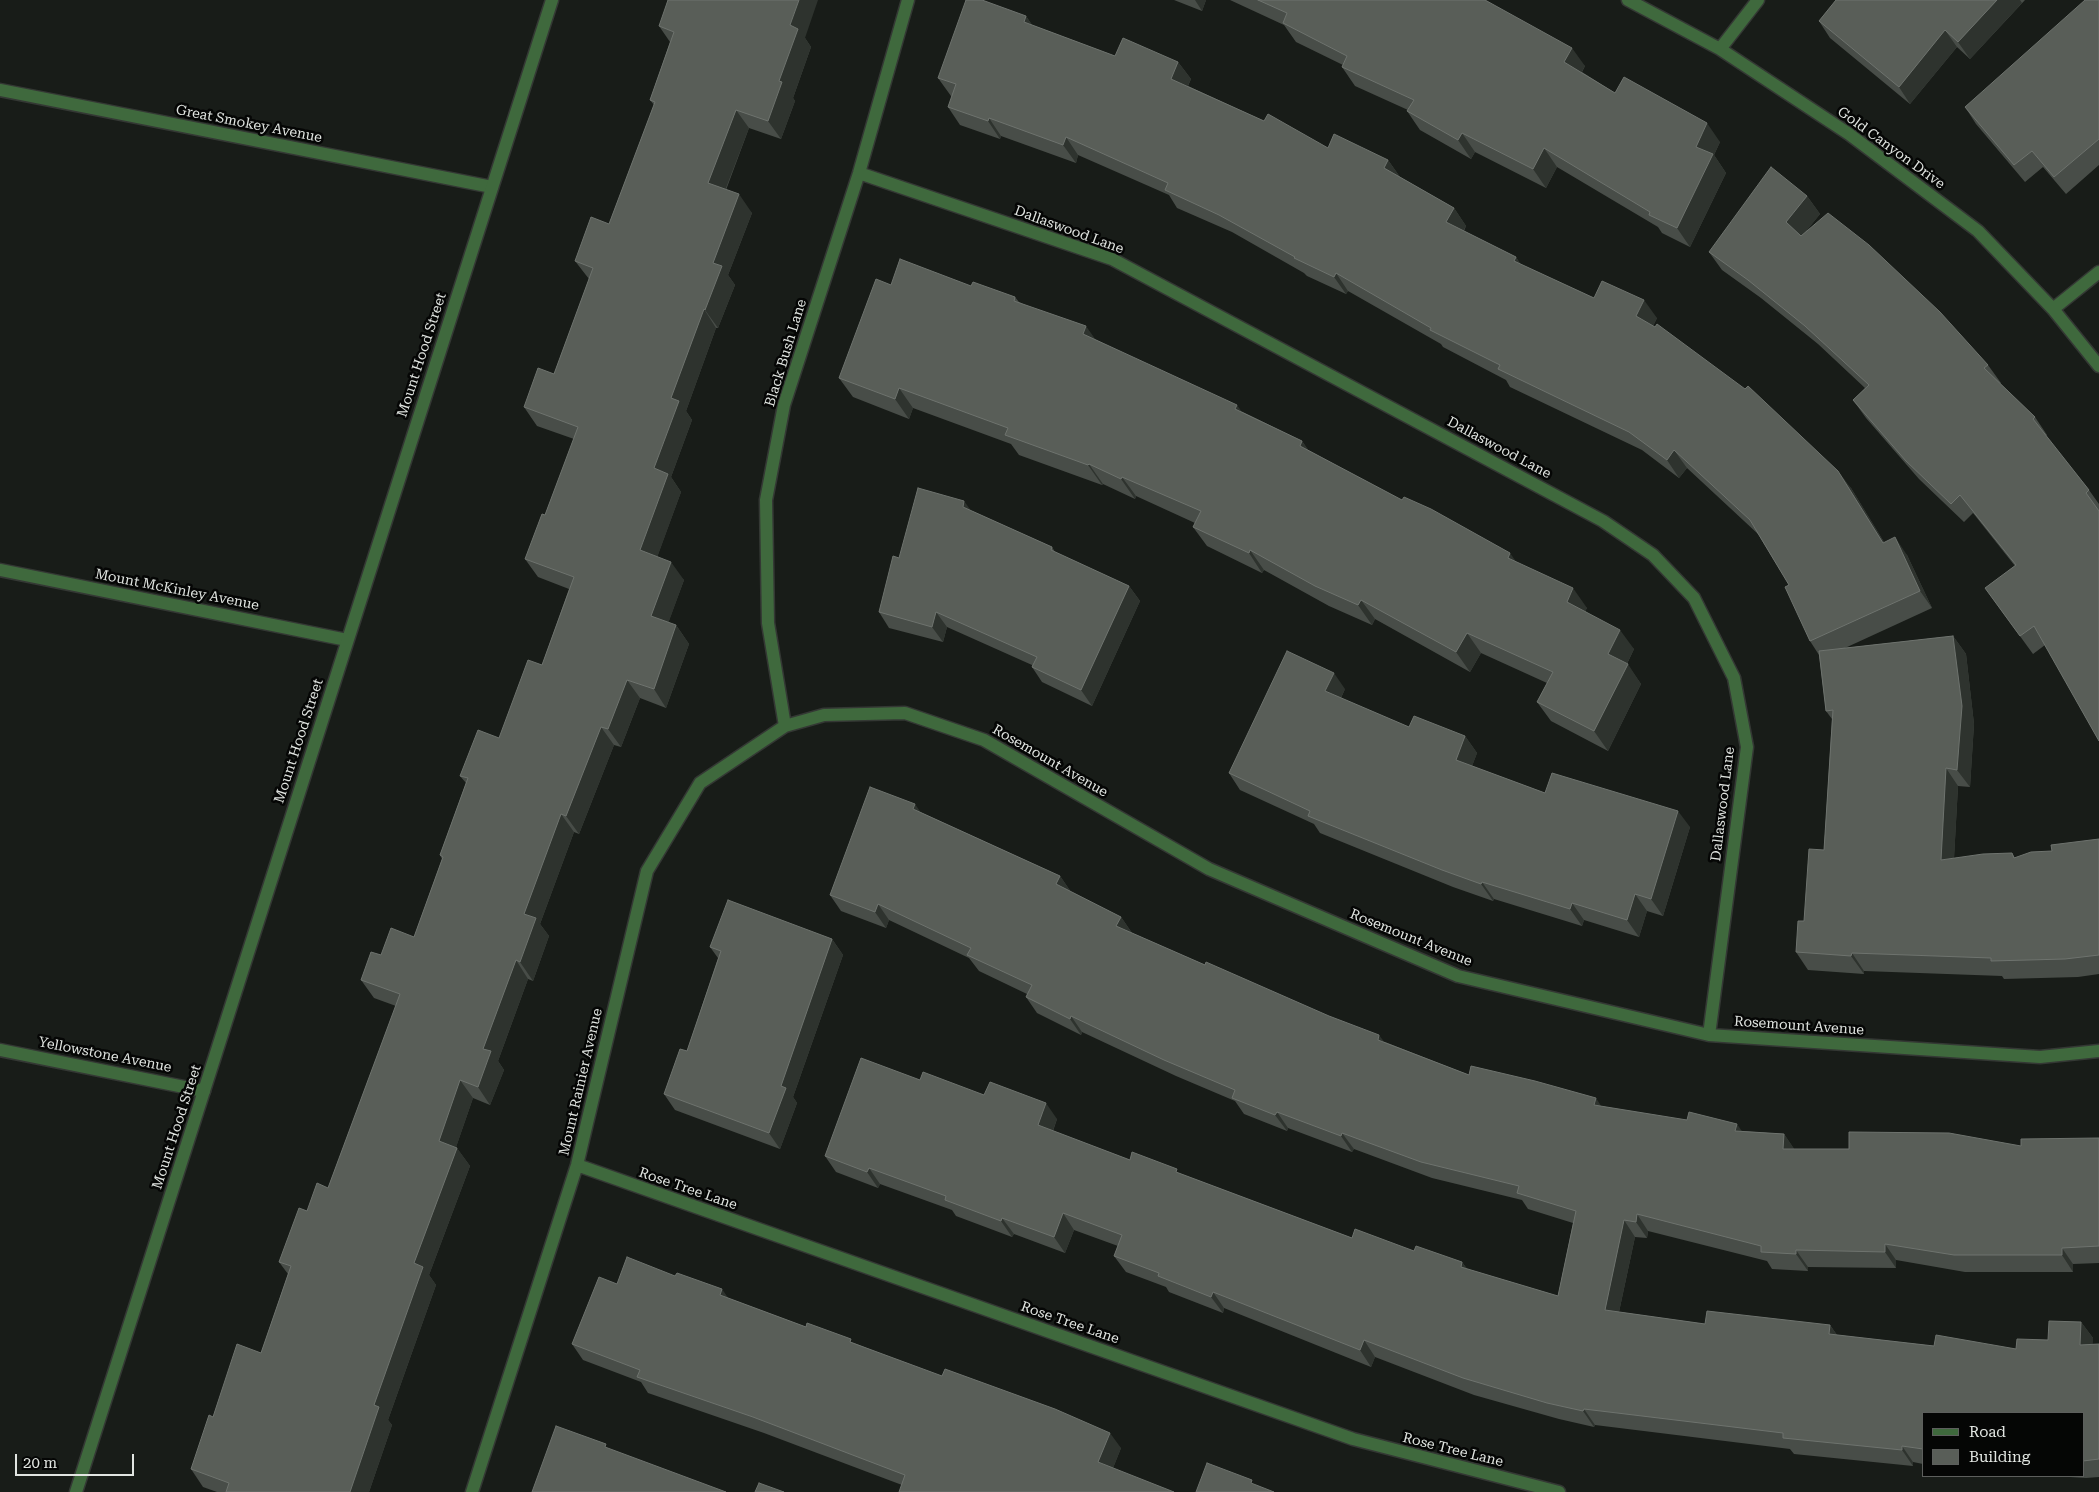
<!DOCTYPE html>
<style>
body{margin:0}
#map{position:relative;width:2099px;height:1492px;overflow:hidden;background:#181c18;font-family:"Roboto Serif",serif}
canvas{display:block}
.legend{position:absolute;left:1922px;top:1412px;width:162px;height:65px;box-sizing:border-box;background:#050605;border:1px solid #5d5f5d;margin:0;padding:6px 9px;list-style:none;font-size:15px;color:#e1e5e1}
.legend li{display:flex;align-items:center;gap:10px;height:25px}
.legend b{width:25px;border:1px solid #5d5f5d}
.scale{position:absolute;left:15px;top:1454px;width:119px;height:22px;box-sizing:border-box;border:2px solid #e1e5e1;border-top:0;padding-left:6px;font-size:15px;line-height:18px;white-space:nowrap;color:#e1e5e1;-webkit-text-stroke:4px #050605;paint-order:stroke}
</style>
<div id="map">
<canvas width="2099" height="1492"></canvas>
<ul class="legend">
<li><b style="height:6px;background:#3f693d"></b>Road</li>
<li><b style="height:14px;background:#595e58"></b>Building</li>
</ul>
<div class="scale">20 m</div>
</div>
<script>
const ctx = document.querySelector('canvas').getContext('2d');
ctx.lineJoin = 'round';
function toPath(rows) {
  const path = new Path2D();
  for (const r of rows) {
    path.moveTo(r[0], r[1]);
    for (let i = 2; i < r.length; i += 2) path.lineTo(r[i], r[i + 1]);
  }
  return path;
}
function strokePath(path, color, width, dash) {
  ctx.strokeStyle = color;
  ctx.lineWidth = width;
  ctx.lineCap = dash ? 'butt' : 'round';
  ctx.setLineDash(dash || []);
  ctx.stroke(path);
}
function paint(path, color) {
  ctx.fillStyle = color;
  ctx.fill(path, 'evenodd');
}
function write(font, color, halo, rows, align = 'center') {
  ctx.font = font + ' "Roboto Serif",serif';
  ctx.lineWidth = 5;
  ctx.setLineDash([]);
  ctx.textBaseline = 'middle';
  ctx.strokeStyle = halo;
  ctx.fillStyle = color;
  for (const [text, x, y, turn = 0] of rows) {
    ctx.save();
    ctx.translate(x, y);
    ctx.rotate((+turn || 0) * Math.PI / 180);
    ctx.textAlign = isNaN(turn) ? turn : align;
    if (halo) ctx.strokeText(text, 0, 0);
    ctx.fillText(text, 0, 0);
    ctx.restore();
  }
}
const minor = toPath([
 [1628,0,1720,49,1849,134,1978,231,2053,309,2099,366],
 [1720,49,1758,0],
 [0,90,492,187],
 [859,173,1112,259,1603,521,1653,555,1694,598,1734,678,1747,747,1709,1035],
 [2053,309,2099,272],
 [0,570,347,640],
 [785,726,768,623,766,500,784,405,859,173,908,0],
 [0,1050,204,1091],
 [577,1165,1353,1439,1559,1492],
 [472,1492,577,1165,647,871,700,783,785,726,824,715,905,713,984,740,1209,869,1458,976,1709,1035,2040,1057,2099,1051]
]);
const tertiary = toPath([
 [76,1492,552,0]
]);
strokePath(minor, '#343834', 15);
strokePath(tertiary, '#343834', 15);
strokePath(minor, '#3f693d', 12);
strokePath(tertiary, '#3f693d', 12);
paint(toPath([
 [1174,0,1206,0,1202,11],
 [1230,0,1485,0,1585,66,1582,72,1615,93,1720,142,1714,155,1726,173,1690,247,1662,233,1658,227,1557,167,1546,188,1475,152,1471,159,1420,130,1407,111,1408,110,1355,86,1342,67,1343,65,1296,42,1284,25],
 [1836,0,2025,0,1970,59,1957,47,1910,104,1830,38,1819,21],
 [2099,0,2099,165,2066,194,2043,167,2025,182,1976,124,1965,107],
 [1026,16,1032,25,1115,56,1178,62,1191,79,1188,86,1264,121,1328,148,1388,160,1400,177,1454,208,1466,226,1464,231,1516,257,1520,264,1594,298,1657,318,1653,326,1851,488,1884,542,1907,555,1932,608,1845,648,1953,636,1966,654,1974,724,1970,787,1958,786,1954,858,2012,853,2015,858,2052,851,2099,839,2099,974,2078,977,2004,979,2002,976,1864,971,1864,974,1808,970,1796,952,1804,921,1824,850,1832,719,1826,711,1819,655,1810,641,1789,585,1758,534,1687,468,1679,478,1642,450,1510,387,1506,380,1443,347,1441,344,1348,291,1346,294,1307,276,1304,273,1232,232,1177,208,1169,195,1078,155,1076,163,1001,136,1000,139,960,125,948,107,952,96,951,96,938,78],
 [659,26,805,38,811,47,793,98,795,101,781,139,749,128,726,190,752,213,728,275,735,285,718,328,716,328,686,411,692,420,671,477,681,492,657,557,684,580,668,623,676,625,689,644,666,708,640,698,621,747,614,745,579,834,574,832,540,924,549,936,533,981,528,979,498,1061,504,1070,490,1105,473,1098,456,1147,470,1166,429,1275,436,1285,388,1420,392,1425,369,1492,217,1492,203,1487,191,1469,213,1417,261,1353,288,1274,279,1262,307,1211,328,1188,396,1006,374,998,361,980,381,955,414,937,442,859,440,855,466,783,460,776,499,738,542,665,569,589,538,577,525,559,545,515,574,439,537,426,524,407,554,374,589,279,575,261,609,224,654,105,650,100,670,42],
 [1807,196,1820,214,1807,230,1988,365,2001,383,2000,384,2035,417,2047,435,2046,436,2089,490,2099,504,2099,741,2045,645,2033,654,1985,588,2015,566,1973,513,1964,522,1919,479,1866,418,1853,400,1865,388,1818,344,1761,298,1722,270,1709,252],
 [891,285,971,286,1015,297,1019,302,1302,441,1308,450,1516,562,1587,608,1585,611,1634,649,1627,664,1641,684,1608,751,1551,721,1537,702,1547,683,1481,653,1470,672,1375,619,1372,625,1329,606,1264,570,1262,573,1207,546,1193,527,1195,523,1136,496,1135,499,1103,484,1102,485,1019,455,1011,444,913,408,909,419,853,397,839,378],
 [972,511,1052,547,1055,552,1129,586,1140,601,1092,706,1042,682,1032,667,1032,665,947,627,943,642,889,628,879,612,899,558],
 [1345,689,1341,698,1409,727,1465,736,1477,753,1472,766,1545,793,1690,827,1663,916,1647,911,1639,937,1584,920,1582,926,1494,899,1493,901,1453,887,1320,833,1314,824,1240,790,1229,773],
 [920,812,1060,876,1071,892,1121,917,1132,933,1205,965,1385,1042,1469,1075,1601,1106,1742,1131,1784,1134,1794,1149,1849,1149,2021,1146,2099,1138,2099,1263,2073,1264,2073,1272,1965,1272,1896,1260,1896,1268,1808,1267,1808,1271,1772,1269,1767,1261,1648,1231,1647,1238,1635,1237,1619,1312,1705,1324,1830,1325,1837,1335,1934,1346,2016,1349,2048,1340,2081,1322,2093,1338,2092,1344,2099,1344,2099,1477,2086,1478,2054,1476,2083,1476,2083,1413,1923,1413,1923,1464,1913,1462,1913,1466,1794,1454,1790,1449,1595,1425,1594,1427,1559,1419,1474,1395,1375,1357,1371,1367,1224,1308,1223,1313,1169,1292,1166,1287,1126,1272,1114,1256,1118,1246,1074,1230,1065,1253,1014,1234,1012,1237,956,1216,952,1210,880,1184,878,1188,836,1172,825,1156,920,1080,984,1095,1057,1119,1053,1131,1130,1160,1181,1174,1352,1238,1414,1251,1462,1262,1467,1269,1558,1296,1573,1223,1528,1209,1522,1200,1432,1178,1354,1149,1352,1152,1288,1128,1287,1131,1244,1114,1235,1101,1176,1076,1082,1032,1081,1035,1037,1013,1026,997,1027,994,979,971,969,958,889,920,886,928,841,911,830,895],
 [832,939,843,955,793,1097,797,1103,780,1149,675,1110,664,1094,687,1051,718,958,710,947],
 [675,1276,728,1298,806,1327,854,1343,1121,1448,1113,1468,902,1485,764,1433,648,1393,641,1382,583,1360,572,1344,617,1284]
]), '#484d48');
paint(toPath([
 [799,0,818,0,805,38,811,47,793,98,795,101,781,139,768,121,790,25],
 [1195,0,1206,0,1202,11],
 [1997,0,2020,0,2022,3,1970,59,1958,42],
 [1026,16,1038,34,1024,22],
 [1945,30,1957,47,1910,104,1899,87],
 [1572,48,1585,66,1577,80,1564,62],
 [1178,62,1191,79,1183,96,1171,79],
 [736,110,749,128,721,201,708,183],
 [989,118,1001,136,1000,139,988,121],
 [1707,123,1720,142,1714,155,1726,173,1690,247,1677,228,1696,147],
 [1462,133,1475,152,1471,159,1458,140],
 [1066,137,1078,155,1076,163,1063,145],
 [1544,148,1557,167,1546,188,1533,169],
 [1388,160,1400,177,1384,168],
 [739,194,752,213,728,275,735,285,718,328,705,310,713,263],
 [1807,196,1820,214,1799,240,1786,222],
 [1454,208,1466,226,1458,240,1446,222],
 [1516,257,1528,275,1514,261],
 [1336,273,1348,291,1346,294,1334,277],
 [1644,300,1657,318,1649,334,1636,316],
 [704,309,716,328,686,411,692,420,671,477,681,492,653,569,640,550,654,468,671,398],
 [1086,326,1100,346,1083,334],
 [899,388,913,408,909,419,895,399],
 [1237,405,1251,425,1235,409],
 [1302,441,1316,461,1300,446],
 [1674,450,1687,468,1679,478,1667,460],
 [1089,464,1103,484,1102,485,1088,465],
 [1838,471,1851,488,1895,560,1883,543],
 [1122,477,1136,496,1135,499,1121,479],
 [964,501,975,516,963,507],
 [1895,537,1907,555,1932,608,1920,591],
 [1250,550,1264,570,1262,573,1249,553],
 [1510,553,1524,573,1508,558],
 [671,562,684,580,664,635,651,616],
 [1129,586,1140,601,1092,706,1081,690],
 [1573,588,1587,608,1580,621,1567,602],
 [1361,600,1375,619,1372,625,1358,605],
 [936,612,947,627,943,642,932,627],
 [676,625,689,644,666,708,654,689],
 [1620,630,1634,649,1622,674,1608,654],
 [1467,633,1481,653,1470,672,1456,652],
 [1953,636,1966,654,1974,724,1970,787,1957,770],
 [1628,664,1641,684,1608,751,1594,731],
 [1334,673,1345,689,1336,708,1325,691],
 [627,680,640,698,621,747,608,729],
 [601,727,614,745,579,834,566,816],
 [1465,736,1477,753,1468,777,1456,760],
 [1946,768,1958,786,1953,877,1941,860],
 [915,804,926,820,913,809],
 [1678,811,1690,827,1663,916,1651,899],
 [561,814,574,832,540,924,549,936,533,981,520,962,524,914],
 [1060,876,1071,892,1056,884],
 [1482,882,1494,899,1493,901,1481,884],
 [1635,894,1647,911,1639,937,1627,920],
 [1572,903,1584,920,1582,926,1570,909],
 [878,904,889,920,886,928,875,912],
 [1121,917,1132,933,1116,926],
 [832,939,843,955,793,1097,797,1103,780,1149,769,1133,781,1086],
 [1852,953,1864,971,1864,974,1851,956],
 [516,960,528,979,498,1061,504,1070,490,1105,478,1087,483,1049],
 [1071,1016,1082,1032,1081,1035,1070,1019],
 [1379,1035,1391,1051,1378,1040],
 [460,1080,473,1098,452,1159,439,1141],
 [1596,1098,1607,1115,1594,1105],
 [1046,1103,1057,1119,1049,1141,1038,1125],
 [1277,1112,1288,1128,1287,1131,1275,1115],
 [1737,1124,1748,1140,1735,1131],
 [1342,1133,1354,1149,1352,1152,1341,1136],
 [1784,1134,1795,1150,1783,1149],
 [457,1148,470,1166,429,1275,436,1285,388,1420,392,1425,369,1492,350,1492,414,1263],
 [869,1168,880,1184,878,1188,867,1172],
 [1063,1213,1074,1230,1065,1253,1054,1237],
 [1637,1214,1648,1231,1647,1238,1636,1222],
 [1002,1218,1014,1234,1012,1237,1001,1221],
 [1624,1220,1635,1237,1616,1326,1605,1310],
 [1885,1244,1896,1260,1896,1268,1885,1252],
 [2062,1248,2073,1264,2073,1272,2062,1255],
 [1796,1250,1808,1267,1808,1271,1796,1254],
 [1462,1262,1474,1278,1461,1267],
 [722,1289,733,1305,720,1295],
 [1213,1292,1224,1308,1223,1313,1211,1297],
 [2081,1322,2093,1338,2092,1362,2080,1345],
 [1830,1325,1841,1341,1829,1334],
 [1364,1340,1375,1357,1371,1367,1360,1350],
 [1584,1409,1595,1425,1594,1427,1583,1411],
 [1110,1433,1121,1448,1109,1478,1098,1462],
 [1902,1446,1913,1462,1913,1466,1902,1450]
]), '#2e332e');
const building = toPath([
 [668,0,799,0,790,25,798,29,779,81,782,82,768,121,736,110,708,183,739,194,713,263,722,266,705,310,704,309,671,398,679,401,654,468,668,474,640,550,671,562,651,616,676,625,654,689,627,680,608,729,601,727,566,816,561,814,524,914,536,918,520,962,516,960,483,1049,491,1051,478,1087,460,1080,439,1141,457,1148,414,1263,423,1267,374,1405,379,1407,350,1492,226,1492,229,1483,191,1469,209,1415,213,1417,237,1344,261,1353,291,1266,279,1262,299,1208,307,1211,317,1183,328,1188,400,994,361,980,371,952,381,955,391,928,414,937,443,857,440,855,468,778,460,776,478,730,499,738,528,660,542,665,574,577,525,559,542,514,545,515,578,427,524,407,538,368,554,374,593,268,575,261,591,217,609,224,655,102,650,100,674,32,659,26,668,0],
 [966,0,982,0,1026,16,1024,22,1115,56,1123,38,1178,62,1171,79,1264,121,1268,114,1328,148,1334,134,1388,160,1384,168,1454,208,1446,222,1516,257,1514,261,1594,298,1602,281,1644,300,1636,316,1655,327,1657,324,1745,389,1748,386,1838,471,1883,543,1895,537,1920,591,1810,641,1785,587,1789,585,1750,520,1674,450,1667,460,1629,432,1498,369,1500,365,1430,330,1431,328,1336,273,1334,277,1294,258,1295,257,1219,215,1165,190,1168,183,1066,137,1063,145,989,118,988,121,948,107,956,84,938,78,966,0],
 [1258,0,1485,0,1572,48,1564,62,1615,93,1624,77,1707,123,1696,147,1713,154,1677,228,1649,215,1650,212,1544,148,1533,169,1462,133,1458,140,1407,111,1414,100,1342,67,1347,56,1283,23,1287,13,1258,0],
 [1836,0,1997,0,1958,42,1945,30,1899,87,1819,21,1836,0],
 [2085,0,2099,0,2099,139,2054,177,2032,151,2014,165,1965,107,2085,0],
 [1771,167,1807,196,1786,222,1801,236,1828,213,1869,245,1940,312,1988,365,1984,368,2035,417,2033,419,2089,490,2086,493,2099,511,2099,741,2034,626,2020,636,1985,588,2016,565,1960,495,1951,504,1906,461,1853,400,1869,385,1805,326,1748,280,1709,252,1771,167],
 [900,259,971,286,973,282,1015,297,1014,301,1086,326,1083,334,1237,405,1235,409,1302,441,1300,446,1402,500,1404,497,1431,509,1510,553,1508,558,1573,588,1567,602,1620,630,1608,654,1628,664,1594,731,1537,702,1553,672,1467,633,1456,652,1361,600,1358,605,1315,586,1250,550,1249,553,1193,527,1201,511,1122,477,1121,479,1089,464,1088,465,1005,435,1008,428,899,388,895,399,839,378,876,279,891,285,900,259],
 [918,488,964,501,963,507,1052,547,1051,550,1129,586,1081,690,1032,667,1037,657,936,612,932,627,879,612,893,556,899,558,918,488],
 [1953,636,1962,706,1957,770,1946,768,1941,860,1983,854,2012,853,2014,858,2031,852,2052,851,2051,845,2099,839,2099,955,2065,959,1991,961,1991,958,1852,953,1851,956,1796,952,1798,921,1804,921,1809,849,1824,850,1833,710,1826,711,1819,651,1953,636],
 [1287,651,1334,673,1325,691,1409,727,1414,716,1465,736,1456,760,1545,793,1552,773,1678,811,1651,899,1635,894,1627,920,1572,903,1570,909,1482,882,1481,884,1442,870,1308,816,1310,811,1229,773,1287,651],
 [870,787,915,804,913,809,1060,876,1056,884,1121,917,1116,926,1205,965,1206,962,1329,1016,1379,1035,1378,1040,1469,1075,1471,1066,1535,1081,1596,1098,1594,1105,1687,1120,1689,1112,1737,1124,1735,1131,1784,1134,1783,1149,1849,1149,1849,1132,1949,1133,2021,1146,2021,1139,2099,1138,2099,1246,2062,1248,2062,1255,1954,1255,1885,1244,1885,1252,1796,1250,1796,1254,1761,1252,1761,1246,1637,1214,1636,1222,1624,1220,1605,1310,1705,1324,1707,1311,1830,1325,1829,1334,1934,1346,1936,1335,2016,1349,2017,1339,2048,1340,2049,1321,2081,1322,2080,1345,2099,1344,2099,1459,2083,1461,2083,1413,1923,1413,1923,1449,1902,1446,1902,1450,1783,1438,1783,1433,1584,1409,1583,1411,1547,1403,1463,1378,1364,1340,1360,1350,1213,1292,1211,1297,1158,1276,1159,1273,1114,1256,1122,1235,1063,1213,1054,1237,1002,1218,1001,1221,945,1200,946,1196,869,1168,867,1172,825,1156,861,1058,920,1080,923,1072,984,1095,990,1082,1046,1103,1038,1125,1130,1160,1132,1152,1177,1169,1176,1172,1352,1238,1355,1229,1414,1251,1416,1246,1462,1262,1461,1267,1558,1296,1576,1211,1517,1193,1519,1186,1421,1162,1342,1133,1341,1136,1277,1112,1275,1115,1232,1098,1235,1090,1164,1060,1071,1016,1070,1019,1026,997,1032,985,967,955,971,948,878,904,875,912,830,895,870,787],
 [728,900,832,939,781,1086,786,1088,769,1133,664,1094,680,1049,687,1051,721,951,710,947,728,900],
 [627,1257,675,1276,677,1273,722,1289,720,1295,806,1327,807,1323,851,1339,850,1342,942,1376,945,1369,1055,1409,1110,1433,1098,1462,1174,1492,899,1492,905,1475,753,1417,637,1377,640,1370,572,1344,599,1277,617,1284,627,1257],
 [556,1426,606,1444,605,1447,726,1492,532,1492,556,1426],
 [1207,1463,1252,1480,1251,1483,1274,1492,1196,1492,1207,1463],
 [759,1483,784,1492,755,1492,759,1483]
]);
paint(building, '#595e58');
strokePath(building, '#6e736e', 1);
write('14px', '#e1e5e1', '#050605', [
 ["Great Smokey Avenue",249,124,11],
 ["Gold Canyon Drive",1891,148,36],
 ["Dallaswood Lane",1069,230,20],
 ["Black Bush Lane",786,353,-73],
 ["Mount Hood Street",422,355,-72],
 ["Dallaswood Lane",1499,448,28],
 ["Mount McKinley Avenue",177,590,11],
 ["Mount Hood Street",299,741,-72],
 ["Rosemount Avenue",1050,761,30],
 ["Dallaswood Lane",1723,804,-83],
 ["Rosemount Avenue",1411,938,22],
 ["Rosemount Avenue",1799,1026,4],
 ["Yellowstone Avenue",105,1055,11],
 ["Mount Rainier Avenue",581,1082,-77],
 ["Mount Hood Street",177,1127,-72],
 ["Rose Tree Lane",688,1189,19],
 ["Rose Tree Lane",1070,1323,19],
 ["Rose Tree Lane",1453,1450,14]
]);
</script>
